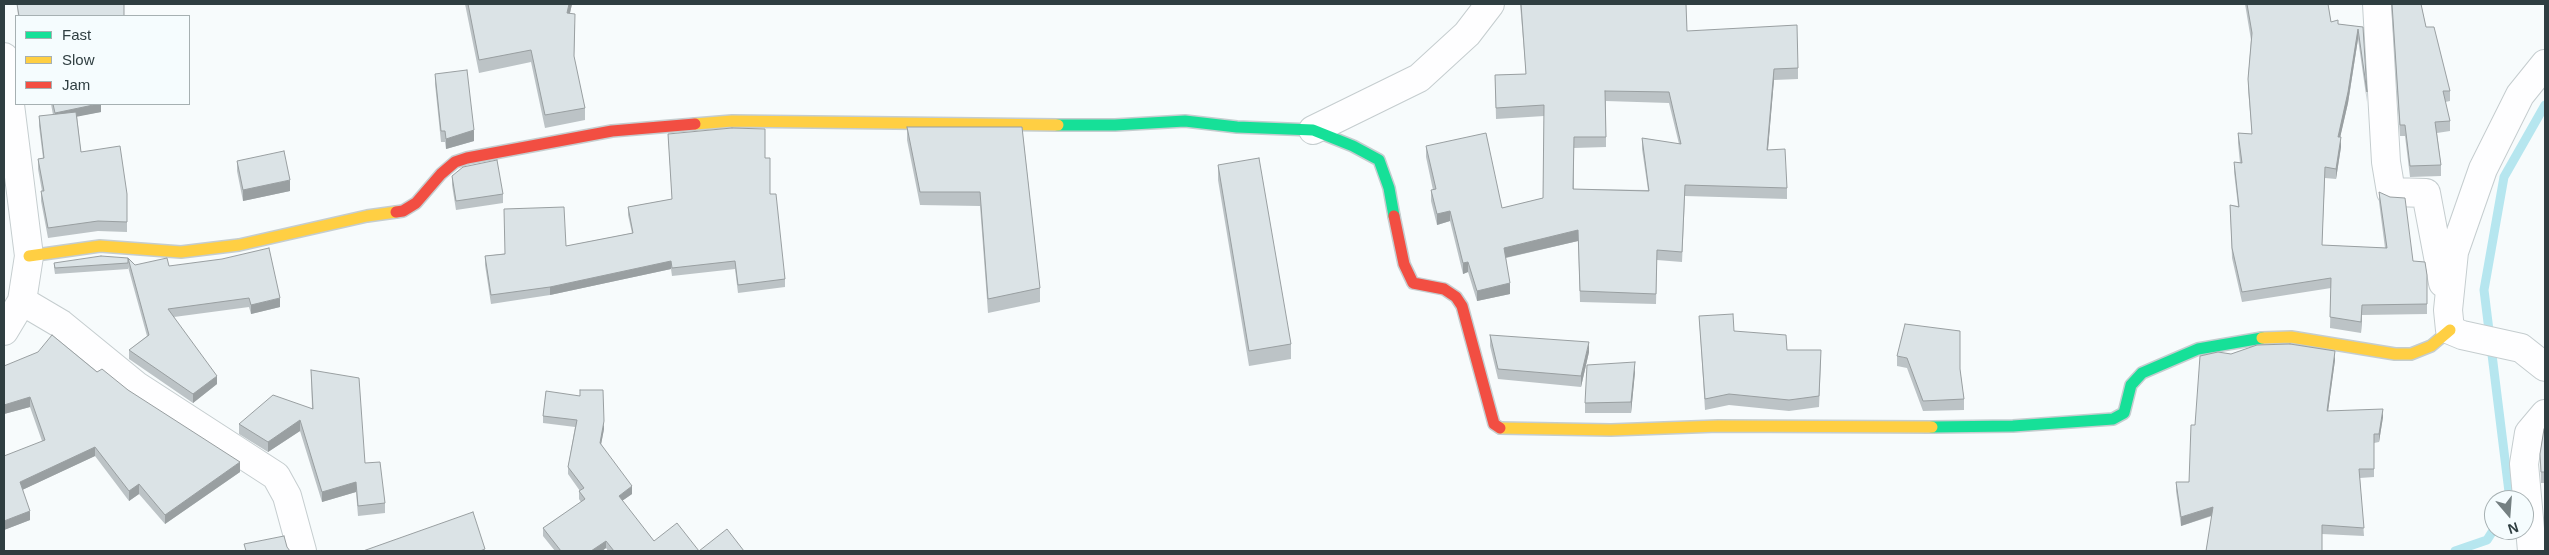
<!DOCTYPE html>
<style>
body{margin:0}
#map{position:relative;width:2549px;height:555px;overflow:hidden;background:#f7fbfc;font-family:Arial,sans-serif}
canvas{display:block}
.frame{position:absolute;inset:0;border:5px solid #2f3e41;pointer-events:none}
.legend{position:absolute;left:15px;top:15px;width:175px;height:90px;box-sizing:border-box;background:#f5fcfe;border:1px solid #a6b0b2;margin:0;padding:6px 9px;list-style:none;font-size:15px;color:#2f3e41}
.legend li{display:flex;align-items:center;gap:10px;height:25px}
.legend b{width:25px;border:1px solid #a6b0b2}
.north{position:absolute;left:2484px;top:490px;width:50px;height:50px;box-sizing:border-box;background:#f5fcfe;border:1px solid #a6b0b2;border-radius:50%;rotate:162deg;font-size:14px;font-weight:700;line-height:20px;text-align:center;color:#2f3e41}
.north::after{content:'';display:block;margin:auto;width:18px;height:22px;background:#758082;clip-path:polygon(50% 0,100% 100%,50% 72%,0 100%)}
</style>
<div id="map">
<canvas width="2549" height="555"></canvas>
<div class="frame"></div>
<ul class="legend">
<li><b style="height:6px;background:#16e098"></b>Fast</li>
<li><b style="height:6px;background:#ffcf43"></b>Slow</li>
<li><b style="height:6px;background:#f24e42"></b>Jam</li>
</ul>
<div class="north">N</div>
</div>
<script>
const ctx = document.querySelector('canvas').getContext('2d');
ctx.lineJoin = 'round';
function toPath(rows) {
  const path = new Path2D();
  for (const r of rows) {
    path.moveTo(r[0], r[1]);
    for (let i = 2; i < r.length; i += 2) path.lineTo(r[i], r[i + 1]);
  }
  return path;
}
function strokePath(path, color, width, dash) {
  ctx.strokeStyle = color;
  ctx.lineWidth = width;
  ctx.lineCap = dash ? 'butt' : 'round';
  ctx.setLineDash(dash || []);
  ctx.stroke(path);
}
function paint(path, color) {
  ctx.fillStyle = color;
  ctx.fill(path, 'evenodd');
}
strokePath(toPath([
 [2510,500,2484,290,2504,177,2545,105],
 [2455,551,2487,540,2494,529]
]), '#b6e6ef', 9);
const street = toPath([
 [2377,4,2386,162,2391,192,2426,193,2443,283],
 [4,57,29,256,22,301,4,331],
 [2545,64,2520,95,2483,169,2454,252,2448,310,2450,330,2462,335,2521,348,2545,367],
 [1313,130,1419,78,1467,34,1490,4],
 [22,301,61,324,137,386,276,476,287,496,302,551],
 [2532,551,2524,464,2529,433,2545,414]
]);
const fast = toPath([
 [1058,125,1115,125,1185,121,1237,127,1313,130,1353,146,1379,160,1389,188,1394,216],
 [1932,427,2013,426,2113,419,2124,413,2131,385,2142,373,2198,349,2262,338]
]);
const slow = toPath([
 [695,124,732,121,1058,125],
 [29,256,100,246,181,252,239,245,367,216,396,212],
 [2262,338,2291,337,2395,354,2411,354,2431,346,2450,330],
 [1500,428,1611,430,1718,426,1932,427]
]);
const jam = toPath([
 [396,212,403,211,416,203,441,174,455,162,467,158,612,131,695,124],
 [1394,216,1404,264,1413,283,1444,289,1456,297,1462,306,1494,424,1500,428]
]);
strokePath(street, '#c5cdcf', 30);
strokePath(fast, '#c5cdcf', 14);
strokePath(slow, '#c5cdcf', 14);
strokePath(jam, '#c5cdcf', 14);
strokePath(street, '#fefeff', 28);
strokePath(fast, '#16e098', 11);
strokePath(slow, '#ffcf43', 11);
strokePath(jam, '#f24e42', 11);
paint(toPath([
 [17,4,124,16,18,16],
 [465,4,572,4,570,13,575,26,574,58,585,108,585,120,545,128,531,62,479,73],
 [1520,4,1686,4,1687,31,1798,68,1798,79,1774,80,1768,150,1787,188,1787,199,1685,196,1682,262,1657,260,1656,304,1580,302,1578,241,1506,258,1510,294,1477,301,1468,272,1463,274,1450,221,1437,225,1431,201,1431,190,1433,190,1426,157,1426,146,1502,208,1543,198,1544,116,1496,119,1495,75,1526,74],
 [1606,101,1669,103,1679,144,1642,138,1642,149,1648,190,1574,189,1574,148,1606,147],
 [2245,4,2328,4,2331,22,2338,24,2363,27,2367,102,2358,39,2348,103,2340,137,2341,147,2336,179,2325,178,2322,245,2385,248,2379,202,2379,192,2413,261,2427,275,2427,314,2362,315,2361,333,2330,328,2331,288,2242,302,2232,258,2230,205,2238,206,2234,172,2234,162,2240,163,2238,143,2238,133,2252,134,2248,89,2248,79,2251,40],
 [2391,4,2421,4,2426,27,2450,91,2450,101,2445,102,2450,121,2450,131,2437,133,2441,165,2441,176,2410,177,2405,136,2400,136],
 [435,74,474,141,446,149,445,142,441,142,435,84],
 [51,104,103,104,101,104,101,112,77,116,81,152,127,194,127,232,98,231,48,238,41,201,41,191,42,191,38,169,38,159,43,158,39,126,39,116,53,115],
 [907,127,1022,127,1040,288,1040,302,988,313,980,206,920,205,907,140],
 [668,134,765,158,770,194,785,279,785,287,738,293,735,269,672,276,671,269,550,295,491,304,485,265,485,256,566,246,632,233,628,215,628,207,672,199],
 [237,161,290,191,243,201,237,171],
 [1218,165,1291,344,1291,359,1249,366,1218,180],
 [452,176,503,194,503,203,456,210,452,185],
 [128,258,128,269,55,274,54,268,54,263],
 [128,258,135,265,169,266,280,307,251,314,249,307,174,317,217,384,193,403,129,359,129,350,147,336,128,267],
 [1699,316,1734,331,1787,350,1821,360,1819,407,1789,411,1729,405,1705,410],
 [1490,335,1589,352,1581,387,1498,379,1490,346],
 [2231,354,2335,360,2328,411,2383,417,2379,442,2374,443,2374,477,2360,478,2364,536,2322,534,2322,551,2206,551,2212,516,2181,526,2176,491,2176,482,2189,482,2195,425],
 [1897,356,1960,369,1964,399,1964,410,1923,411,1907,368,1897,366],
 [4,366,97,372,128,390,240,472,165,524,139,494,129,501,95,456,22,490,30,520,4,530,42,441,30,407,4,414],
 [311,370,365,463,385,503,385,513,358,516,356,492,322,502,300,431,268,452,239,434,239,424,312,409],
 [1635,372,1631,413,1585,413,1585,403],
 [546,391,604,429,601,444,632,494,622,501,654,541,699,551,744,551,608,551,606,548,602,551,555,551,543,536,543,528,581,502,579,499,579,491,580,491,568,474,568,467,575,427,543,423,543,416],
 [2545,427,2545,483,2541,483,2540,454]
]), '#bcc3c6');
paint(toPath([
 [569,4,572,4,567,26,567,13],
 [2358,29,2358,39,2348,103,2338,147,2338,137],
 [1774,69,1774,80,1767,160,1767,150],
 [98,104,103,104,101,104,101,112,55,121,55,113],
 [474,130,474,141,446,149,446,139],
 [2341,137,2341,147,2336,179,2336,169],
 [290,180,290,191,243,201,243,190],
 [1450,211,1450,221,1437,225,1437,214],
 [1578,230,1578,241,1504,258,1504,248],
 [671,261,671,269,550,295,550,287],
 [1468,262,1468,272,1463,274,1463,263],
 [1510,283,1510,294,1477,301,1477,291],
 [280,298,280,307,251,314,251,305],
 [2362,305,2362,315,2361,333,2361,322],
 [1589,342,1589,352,1581,387,1581,376],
 [2335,351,2335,360,2327,419,2327,411],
 [1635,362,1635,372,1631,413,1631,402],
 [217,376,217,384,193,403,193,394],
 [30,397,30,407,4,414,4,405],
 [2383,409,2383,417,2379,442,2379,434],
 [300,420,300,431,268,452,268,442],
 [604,421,604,429,600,450,600,443],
 [95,447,95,456,20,491,20,482],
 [240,462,240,472,165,524,165,515],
 [356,482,356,492,322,502,322,492],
 [139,484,139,494,129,501,129,491],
 [632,486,632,494,619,503,619,496],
 [2213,507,2213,515,2181,526,2181,517],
 [30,511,30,520,4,530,4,521],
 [606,541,606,548,602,551,591,551]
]), '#999fa1');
const building = toPath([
 [17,4,124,4,124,16,19,16,17,4],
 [468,4,569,4,567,13,575,14,574,56,585,108,545,115,531,50,479,60,468,4],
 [1521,4,1686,4,1687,31,1797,25,1798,68,1774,69,1767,150,1785,149,1787,188,1685,185,1682,252,1657,250,1656,294,1580,291,1578,230,1504,248,1510,283,1477,291,1468,262,1463,263,1450,211,1437,214,1431,190,1436,189,1426,146,1486,133,1502,208,1543,198,1544,105,1496,108,1495,75,1526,74,1521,4],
 [1605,91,1669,92,1681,144,1642,138,1649,191,1573,189,1574,137,1606,137,1605,91],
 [2247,4,2328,4,2331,22,2338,20,2338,24,2363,27,2367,92,2358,29,2348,92,2338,137,2341,137,2336,169,2325,167,2322,245,2387,248,2379,192,2390,197,2405,198,2413,261,2425,262,2427,275,2427,304,2362,305,2361,322,2330,317,2331,278,2242,292,2232,248,2230,205,2239,207,2234,162,2242,163,2238,133,2252,134,2248,79,2252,33,2247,4],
 [2392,4,2421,4,2426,27,2434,27,2450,91,2443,91,2450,121,2435,122,2441,165,2410,166,2405,125,2400,125,2392,4],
 [467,70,474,130,446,139,445,131,441,131,435,74,467,70],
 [53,104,98,104,55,113,53,104],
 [76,112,81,152,120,146,127,194,127,222,98,221,48,228,41,191,44,191,38,159,44,158,39,116,76,112],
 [907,127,1022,127,1040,288,988,299,980,192,920,192,907,127],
 [732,128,765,129,765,158,770,158,770,194,776,194,785,279,738,285,735,261,672,268,671,261,550,287,491,295,485,256,505,254,504,209,564,207,566,246,633,233,628,207,672,199,668,134,732,128],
 [284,151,290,180,243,190,237,161,284,151],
 [1259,158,1291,344,1249,351,1218,165,1259,158],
 [497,160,503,194,456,201,452,176,463,167,497,160],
 [269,248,280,298,251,305,249,298,168,309,217,376,193,394,129,350,149,335,128,258,135,265,167,258,169,266,222,259,269,248],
 [101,256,128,258,128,263,55,268,54,263,101,256],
 [1733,314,1734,331,1786,335,1787,350,1821,350,1819,396,1789,400,1729,394,1705,399,1699,316,1733,314],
 [1905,324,1960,331,1960,369,1964,399,1923,401,1907,358,1897,356,1905,324],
 [52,335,97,372,102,369,128,390,240,462,165,515,139,484,129,491,95,447,20,482,30,511,4,521,4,456,45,440,30,397,4,405,4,366,38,352,52,335],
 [1490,335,1589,342,1581,376,1498,369,1490,335],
 [2290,344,2335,351,2327,411,2383,409,2379,434,2374,434,2374,469,2359,469,2364,528,2322,525,2322,551,2206,551,2213,507,2181,517,2176,482,2189,482,2191,425,2195,425,2200,356,2218,352,2231,354,2257,345,2290,344],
 [1635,362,1631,402,1585,403,1587,365,1635,362],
 [311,370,359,378,365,463,380,462,385,503,358,506,356,482,322,492,300,420,268,442,239,424,273,395,313,409,311,370],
 [580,390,603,390,604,421,600,443,632,486,619,496,654,541,677,523,699,551,727,529,744,551,614,551,606,541,591,551,561,551,543,528,585,499,579,491,584,488,568,467,577,420,543,416,546,391,580,396,580,390],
 [2545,427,2545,472,2541,472,2540,454,2544,429,2545,427],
 [473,512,485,549,480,551,363,551,473,512],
 [284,536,287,547,290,551,246,551,244,544,284,536]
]);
paint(building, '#dbe3e6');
strokePath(building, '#999fa1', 1);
</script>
